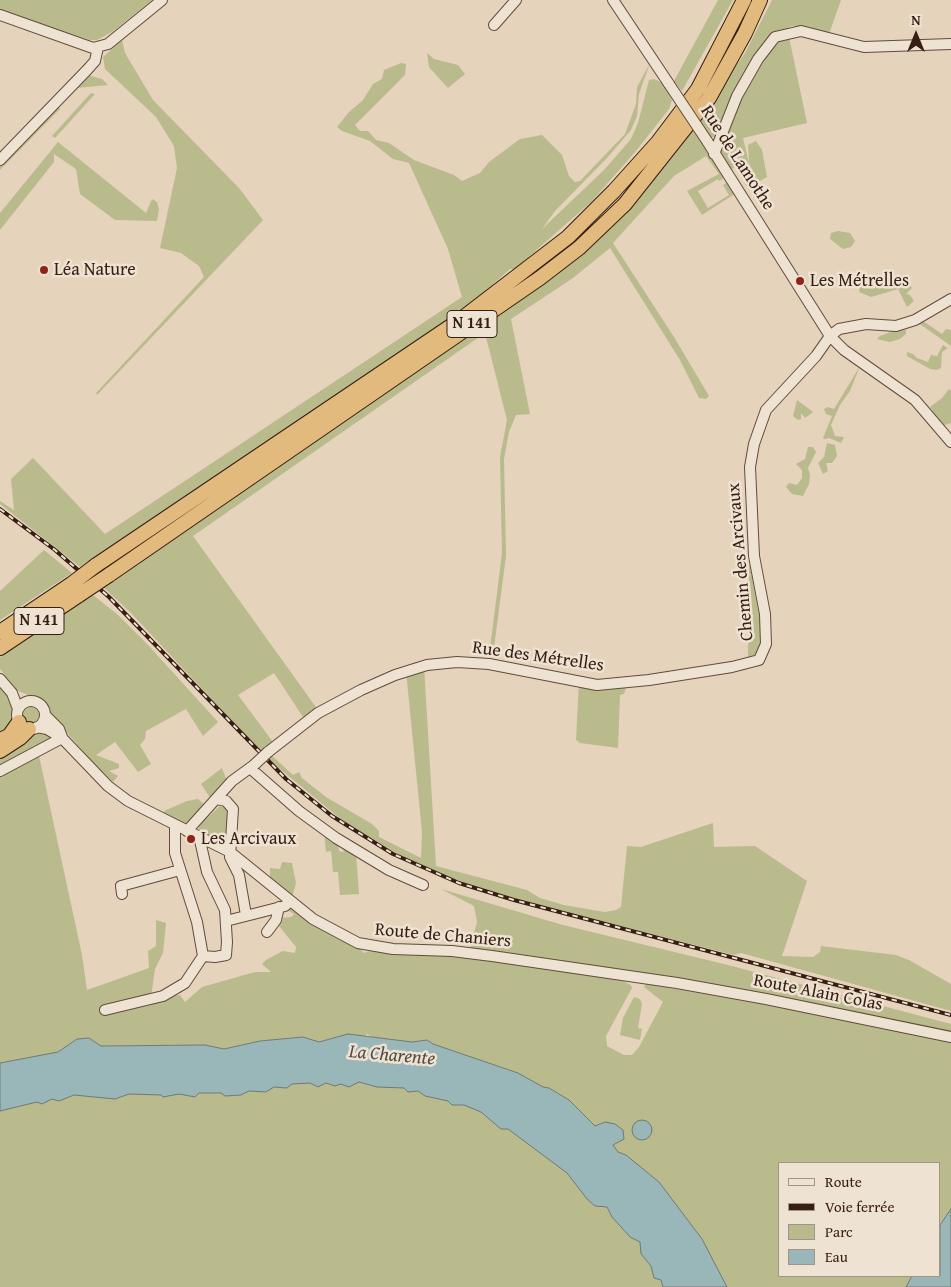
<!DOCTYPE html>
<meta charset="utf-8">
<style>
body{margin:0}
#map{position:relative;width:951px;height:1287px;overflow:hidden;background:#e5d3bb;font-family:"Gentium Book Plus",serif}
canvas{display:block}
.legend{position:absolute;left:778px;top:1162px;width:162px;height:115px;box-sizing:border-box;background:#eee2d3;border:1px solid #a59486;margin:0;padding:6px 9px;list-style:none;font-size:15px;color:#371e12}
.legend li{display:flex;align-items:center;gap:10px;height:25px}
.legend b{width:25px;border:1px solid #a59486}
.north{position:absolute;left:891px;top:10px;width:50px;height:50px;-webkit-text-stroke:4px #eee2d3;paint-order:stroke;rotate:0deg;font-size:14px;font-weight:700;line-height:20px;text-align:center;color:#371e12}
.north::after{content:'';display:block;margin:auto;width:18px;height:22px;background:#371e12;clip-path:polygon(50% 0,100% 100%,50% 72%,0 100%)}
</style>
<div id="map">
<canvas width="951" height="1287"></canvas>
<ul class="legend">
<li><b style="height:6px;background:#eee2d3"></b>Route</li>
<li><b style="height:6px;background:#371e12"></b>Voie ferrée</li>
<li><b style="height:14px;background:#b9bb8d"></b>Parc</li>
<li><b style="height:14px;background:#99b6b9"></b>Eau</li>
</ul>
<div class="north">N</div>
</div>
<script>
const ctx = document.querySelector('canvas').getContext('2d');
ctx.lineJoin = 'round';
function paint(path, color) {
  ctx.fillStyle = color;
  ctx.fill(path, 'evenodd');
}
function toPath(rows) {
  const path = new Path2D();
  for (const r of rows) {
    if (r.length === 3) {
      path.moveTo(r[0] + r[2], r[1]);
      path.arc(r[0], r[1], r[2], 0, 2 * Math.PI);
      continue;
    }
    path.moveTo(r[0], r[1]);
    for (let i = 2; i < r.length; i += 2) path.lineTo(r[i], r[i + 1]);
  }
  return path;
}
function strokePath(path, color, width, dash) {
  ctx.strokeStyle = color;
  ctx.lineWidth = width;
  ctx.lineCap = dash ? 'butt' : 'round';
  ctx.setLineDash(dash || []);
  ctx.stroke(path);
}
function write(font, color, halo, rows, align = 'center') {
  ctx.font = font + ' "Gentium Book Plus",serif';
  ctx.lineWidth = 5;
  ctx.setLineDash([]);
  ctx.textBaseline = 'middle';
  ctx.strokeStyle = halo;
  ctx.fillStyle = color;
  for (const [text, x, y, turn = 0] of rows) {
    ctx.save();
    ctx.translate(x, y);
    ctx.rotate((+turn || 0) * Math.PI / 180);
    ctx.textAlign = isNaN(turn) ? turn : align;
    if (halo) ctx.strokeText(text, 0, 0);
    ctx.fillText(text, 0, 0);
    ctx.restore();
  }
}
paint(toPath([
 [0,0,152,0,112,32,97,40,90,40,0,11],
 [718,0,733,0,682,91,674,81],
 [772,0,841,0,829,34,801,26,792,26,779,32,717,137,708,137,698,120,745,53],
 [789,37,807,123,743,138,749,163,728,170,721,157,721,151,738,106,768,54,779,42],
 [122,40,125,53,153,100,239,188,263,220,97,395,96,393,204,277,199,266,181,253,160,248,177,168,174,146,156,117,105,69,103,57],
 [427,53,434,59,458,65,465,74,448,88,429,67],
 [401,63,406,64,405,75,355,125,360,131,368,131,376,140,389,143,414,160,454,175,462,181,480,173,489,162,520,139,542,135,562,155,569,176,575,182,580,181,625,134,636,104,637,87,650,63,639,94,637,116,631,130,607,158,555,211,542,229,604,170,631,139,638,123,649,80,654,79,664,84,672,100,669,109,636,151,591,202,515,269,510,269,479,297,448,320,80,567,0,504,0,501,14,510,11,479,33,458,105,534,462,297,448,249,409,163,393,159,370,141,342,131,337,127,349,112,363,100,373,84,382,79,384,70],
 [88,75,102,79,108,85,77,88],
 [91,93,95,94,55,138,52,136],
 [58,106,60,109,0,170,0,166],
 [692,129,726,177,719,181,718,179,698,191,708,208,729,195,723,185,728,182,736,193,702,215,687,191,719,174,706,156,674,176,613,243,674,337,709,396,706,399,699,398,680,360,610,248,573,278,511,319,530,414,516,415,509,432,504,459,506,556,493,655,489,657,502,553,500,457,507,420,485,333,193,536,318,710,305,720,274,673,238,695,273,742,262,753,131,613,103,587,557,275,589,246],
 [756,141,762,150,767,177,753,185,746,186,744,182,750,175,748,145],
 [58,142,146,213,152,199,157,202,159,209,157,221,115,220,80,194,76,169,54,154,54,162,0,230,0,213],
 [838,231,850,233,855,241,851,247,843,249,830,239,831,233],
 [890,271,894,271,893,285,902,288,901,282,905,279,912,288,906,294,910,295,914,301,907,307,898,289,871,297,859,292,860,286,856,278,872,283,884,281],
 [920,319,942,334,946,329,951,330,951,346,917,322],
 [898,329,906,330,906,334,900,339,890,342,877,339,880,336],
 [943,345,948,348,942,352,941,368,937,370,930,369,907,356,907,352,913,354,917,358,928,362,931,355,937,356],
 [860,366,850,391,840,405,831,425,835,436,844,437,841,443,829,438,825,439,823,438,832,416,826,414,824,409,828,407,834,409],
 [949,389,951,391,951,423,942,426,930,407,942,398],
 [797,400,813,412,805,418,801,413,801,419,798,420,793,416],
 [827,443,835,445,837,456,832,463,826,463,828,471,823,474,818,463,824,457],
 [808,447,813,447,816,452,808,468,810,475,809,484,803,496,792,494,786,487,789,483,797,485,802,478,802,470,796,464,805,459],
 [44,550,72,573,0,620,0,591],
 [749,562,763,635,759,652,748,659],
 [93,595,118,615,148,645,218,722,203,736,186,709,146,731,145,739,140,745,151,764,138,772,115,742,96,755,119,764,119,768,109,771,118,776,113,782,90,759,52,716,46,702,18,691,0,669,0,657,82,600],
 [424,666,436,866,527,890,540,898,564,905,605,912,616,910,621,907,627,846,641,847,713,823,714,847,755,846,807,881,782,956,813,957,820,952,821,946,896,955,909,960,951,984,951,1011,741,953,734,955,530,903,445,876,405,858,342,820,269,760,268,752,293,775,299,772,302,778,326,797,372,824,379,831,379,837,421,858,422,832,406,671],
 [579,682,626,688,624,694,620,695,618,748,580,743,576,740],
 [0,684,11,698,14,707,14,726,0,737],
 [31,715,8],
 [33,733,43,733,50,736,50,740,0,766,0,755],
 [38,751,82,955,87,990,149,968,148,951,156,946,156,920,166,923,163,953,155,969,151,997,180,995,185,1002,202,987,255,972,271,972,262,964,266,960,283,951,295,953,296,947,279,926,283,920,282,918,291,917,294,914,289,911,288,909,290,908,329,934,359,948,364,953,370,951,451,955,618,979,631,985,632,988,606,1036,607,1046,624,1055,632,1055,639,1047,663,1002,644,987,646,984,746,1001,750,998,762,1001,766,1005,833,1017,951,1043,951,1287,711,1287,569,1100,549,1088,543,1087,521,1076,518,1073,433,1044,427,1040,412,1042,374,1038,367,1034,365,1037,333,1038,318,1042,303,1037,260,1041,224,1049,205,1045,101,1046,88,1038,77,1039,58,1052,0,1063,0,771],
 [780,1163,940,1163,940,1276,780,1276],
 [222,768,227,781,211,799,201,784],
 [198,799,205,805,186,825,164,815,164,811,187,801],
 [221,805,230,808,229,832,222,840,217,841,199,830,199,825],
 [324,832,337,841,339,851,343,852,345,846,356,853,359,894,340,895,338,872,333,872,331,851,326,852],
 [282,862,292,863,296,883,292,897,270,879,270,868,280,869],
 [441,889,563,925,728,965,951,1024,951,1033,588,965,470,949,477,922,474,906],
 [634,997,640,999,642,1004,638,1028,642,1029,640,1040,620,1035,623,1018],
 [267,1080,398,1081,456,1096,588,1176,684,1287,0,1287,0,1101]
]), '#b9bb8d');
const water = toPath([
 [348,1034,412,1042,427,1040,433,1044,518,1073,543,1087,549,1088,569,1100,595,1126,605,1122,615,1124,623,1130,624,1139,613,1145,618,1152,626,1155,659,1182,702,1239,727,1287,663,1287,661,1280,654,1278,651,1266,641,1254,640,1242,630,1237,612,1217,607,1207,595,1206,587,1199,567,1173,508,1129,501,1129,481,1112,464,1105,452,1105,448,1101,425,1096,418,1091,408,1092,404,1088,377,1087,359,1082,349,1087,341,1084,335,1086,326,1083,318,1087,310,1083,292,1084,287,1088,274,1087,266,1092,249,1091,241,1095,225,1096,221,1093,199,1093,195,1097,179,1094,163,1097,161,1095,129,1094,115,1099,74,1095,59,1101,52,1099,42,1104,37,1102,0,1111,0,1063,58,1052,77,1039,89,1038,101,1046,205,1045,224,1049,260,1041,303,1037,319,1042,348,1034],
 [642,1130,10],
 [951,1209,951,1287,906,1287,912,1276,940,1276,940,1225,951,1209]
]);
paint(water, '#99b6b9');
strokePath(water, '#727976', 1);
const minor = toPath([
 [613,0,669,84],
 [0,15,93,48,108,44,162,0],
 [494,25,516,0],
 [707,141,830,336,844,350,915,400,951,442],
 [714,154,737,96,758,59,775,37,801,31,864,47,951,44],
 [0,160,87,70,95,61,98,47],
 [0,679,12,693,18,709],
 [31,715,14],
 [45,715,59,729,62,737],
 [37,727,47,729,62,738,108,786,128,801,230,852,313,919,358,943,393,949,452,951,492,956,677,983,766,999,951,1037],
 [268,752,318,713,361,690,395,675,427,665,457,662,489,664,597,685,649,680,732,667,759,660,766,644,765,614,754,556,750,467,754,444,766,410,816,356,830,336,839,329,866,324,896,326,915,320,951,299],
 [250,768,299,811,336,838,389,870,423,885],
 [0,771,62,738],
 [217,799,226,801,233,809,230,857,239,875,246,915],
 [187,831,232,781,254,765],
 [199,836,207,872,225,910,227,942,226,955,215,957,203,956],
 [122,894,121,886,180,870],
 [226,921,285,906,289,902],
 [267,932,276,920,279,907],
 [105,1010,163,996,185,983,203,956,197,922,175,853,175,826]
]);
const highway = toPath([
 [95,566,460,320,568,237,614,191,658,142,698,89,744,0],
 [109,575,540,278,579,248,625,204,709,98,745,33,760,0],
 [0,632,70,585],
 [0,648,79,595],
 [0,740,9,736,19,722],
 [0,751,20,738,29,729]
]);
strokePath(minor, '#624b3c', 12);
strokePath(highway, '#371e12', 16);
strokePath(minor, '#eee2d3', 10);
strokePath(highway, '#e2ba7e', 14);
const rail = toPath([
 [0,509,55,550,109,597,286,779,332,816,393,854,459,883,514,900,951,1015]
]);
strokePath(rail, '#371e12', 4);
strokePath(rail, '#eee2d3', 2, [5.5]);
const minorBridge = toPath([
 [669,84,707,141],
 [254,765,268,752]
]);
const highwayBridge = toPath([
 [70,585,95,566],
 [79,595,109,575]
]);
strokePath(minorBridge, '#624b3c', 12, []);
strokePath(highwayBridge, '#371e12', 16, []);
strokePath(minorBridge, '#eee2d3', 10);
strokePath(highwayBridge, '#e2ba7e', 14);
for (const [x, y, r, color] of [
 [44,270,5,"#8f2418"],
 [800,281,5,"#8f2418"],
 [191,839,5,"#8f2418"]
]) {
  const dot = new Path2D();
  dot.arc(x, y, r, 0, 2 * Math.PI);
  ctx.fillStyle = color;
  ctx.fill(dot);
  strokePath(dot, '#eee2d3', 2);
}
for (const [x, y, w] of [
 [472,324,50],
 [39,621,50]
]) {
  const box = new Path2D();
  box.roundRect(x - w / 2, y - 13.5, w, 27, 4);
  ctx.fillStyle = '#eee2d3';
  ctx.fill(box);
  strokePath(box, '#371e12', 1);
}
write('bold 16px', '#371e12', null, [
 ["N 141",472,324],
 ["N 141",39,621]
]);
write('18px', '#371e12', '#eee2d3', [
 ["Rue de Lamothe",737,158,57],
 ["Chemin des Arcivaux",741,562,-95],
 ["Rue des Métrelles",538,657,8],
 ["Route de Chaniers",443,936,5],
 ["Route Alain Colas",818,993,11]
]);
write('18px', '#371e12', '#eee2d3', [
 ["Léa Nature",54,270],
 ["Les Métrelles",810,281],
 ["Les Arcivaux",201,839]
], 'left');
write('italic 19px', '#544c44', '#eee2d3', [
 ["La Charente",392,1056,5]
]);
</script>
